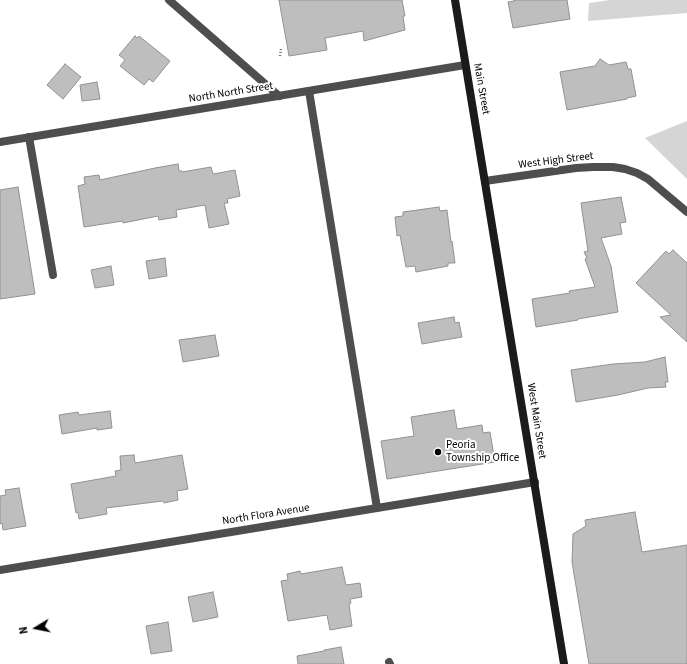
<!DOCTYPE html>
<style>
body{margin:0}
#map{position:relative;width:687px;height:664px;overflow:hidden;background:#fff;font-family:"Source Sans 3",sans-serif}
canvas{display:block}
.north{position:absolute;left:16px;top:608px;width:40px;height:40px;-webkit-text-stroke:3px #fff;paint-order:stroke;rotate:260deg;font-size:11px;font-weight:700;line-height:16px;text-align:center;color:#000}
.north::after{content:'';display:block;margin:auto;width:14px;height:18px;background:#000;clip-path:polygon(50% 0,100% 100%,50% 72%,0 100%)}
</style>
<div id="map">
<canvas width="687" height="664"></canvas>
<div class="north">N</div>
</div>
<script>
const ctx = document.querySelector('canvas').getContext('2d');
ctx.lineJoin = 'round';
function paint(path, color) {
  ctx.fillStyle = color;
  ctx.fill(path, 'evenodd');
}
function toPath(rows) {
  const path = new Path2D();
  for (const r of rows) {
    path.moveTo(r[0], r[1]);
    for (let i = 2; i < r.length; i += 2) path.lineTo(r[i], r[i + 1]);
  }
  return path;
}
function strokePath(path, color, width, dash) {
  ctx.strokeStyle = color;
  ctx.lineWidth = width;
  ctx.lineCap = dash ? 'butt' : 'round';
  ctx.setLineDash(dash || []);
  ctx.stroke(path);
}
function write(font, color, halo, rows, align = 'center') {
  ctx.font = font + ' "Source Sans 3",sans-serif';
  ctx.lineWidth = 4;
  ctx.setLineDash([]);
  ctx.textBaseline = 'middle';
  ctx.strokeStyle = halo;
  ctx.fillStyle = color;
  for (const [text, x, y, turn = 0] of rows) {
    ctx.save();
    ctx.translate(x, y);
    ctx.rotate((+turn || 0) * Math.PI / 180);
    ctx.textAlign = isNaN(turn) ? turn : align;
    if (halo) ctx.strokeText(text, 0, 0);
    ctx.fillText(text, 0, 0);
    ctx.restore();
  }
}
paint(toPath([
 [610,0,687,0,687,13,588,21,589,3],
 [687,121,687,179,645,138]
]), '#d5d5d5');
const building = toPath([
 [279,0,402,0,405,16,403,16,405,30,364,41,363,31,325,38,327,50,289,56,279,0],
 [514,0,567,0,570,19,513,28,508,2,514,1,514,0],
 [135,36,137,38,139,36,170,61,153,82,149,79,144,85,120,66,125,60,119,55,135,36],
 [600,59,609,65,626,62,628,69,631,69,636,96,627,98,627,99,567,110,560,72,595,66,600,59],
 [65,64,81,77,63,99,47,85,65,64],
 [97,82,100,99,82,101,80,85,97,82],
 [178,164,179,171,182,171,182,172,211,167,213,174,235,170,240,196,227,199,228,203,224,203,229,224,209,228,205,205,176,210,177,217,159,220,158,216,123,223,123,221,84,227,78,186,85,184,84,177,99,175,100,180,155,168,178,164],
 [18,187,35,294,0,299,0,190,18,187],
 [621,197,626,222,620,223,622,234,601,238,611,266,618,312,578,319,578,320,536,327,532,299,570,293,569,291,595,287,585,259,587,258,584,252,588,251,581,203,621,197],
 [439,207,440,211,447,210,451,242,452,241,455,263,448,263,448,266,416,272,415,266,406,267,400,235,397,236,395,217,403,216,403,212,439,207],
 [673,250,687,263,687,342,660,317,671,315,636,283,666,251,669,254,673,250],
 [165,258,167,276,149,279,146,261,165,258],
 [111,266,114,285,95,288,91,270,111,266],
 [454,317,455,323,459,322,462,337,422,344,418,323,454,317],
 [215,335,219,356,183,362,179,340,215,335],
 [665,357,668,382,665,382,666,387,648,388,618,395,576,402,571,370,613,364,645,362,665,357],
 [454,410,457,429,482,425,483,433,490,432,495,462,387,479,381,441,414,436,411,417,454,410],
 [110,411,112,428,97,430,97,428,62,434,59,415,78,412,79,415,110,411],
 [134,455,135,463,182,455,188,489,177,491,178,500,164,503,163,501,106,508,107,514,79,519,78,512,76,513,71,484,116,476,115,471,121,470,120,456,134,455],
 [19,488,26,526,3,530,2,523,0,524,0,496,6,495,5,490,19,488],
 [635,512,642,552,687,545,687,664,589,664,572,562,573,534,586,526,585,520,635,512],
 [342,567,346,585,360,583,362,597,350,599,351,603,349,604,352,626,330,630,327,615,288,621,281,581,288,580,287,574,300,571,301,574,342,567],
 [213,592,218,617,193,622,188,597,213,592],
 [168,622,172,651,151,654,146,626,168,622],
 [341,647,344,664,298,664,297,656,324,651,324,650,341,647]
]);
paint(building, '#bebebe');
strokePath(building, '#929292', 1);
strokePath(toPath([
 [280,56,281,49]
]), '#707070', 2.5, [1, 2]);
strokePath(toPath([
 [309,91,377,508],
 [29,137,53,275]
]), '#4e4e4e', 8);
strokePath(toPath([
 [169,0,279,96],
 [485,181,576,168,593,167,613,167,625,169,637,173,648,179,687,212],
 [0,570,535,482],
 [389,662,390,664]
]), '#4e4e4e', 8);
strokePath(toPath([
 [0,142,465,65]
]), '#4e4e4e', 8);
strokePath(toPath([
 [455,0,564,664]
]), '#1b1b1b', 8);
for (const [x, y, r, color] of [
 [438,452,4,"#000"]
]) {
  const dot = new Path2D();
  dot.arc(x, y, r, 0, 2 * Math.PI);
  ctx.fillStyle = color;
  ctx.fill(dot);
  strokePath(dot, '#fff', 1.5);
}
write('11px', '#000', '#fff', [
 ["Main Street",481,89,80],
 ["North North Street",231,93,-9],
 ["West High Street",556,161,-7],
 ["West Main Street",536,421,81],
 ["North Flora Avenue",266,515,-9]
]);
write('11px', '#000', '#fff', [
 ["Peoria",446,446],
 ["Township Office",446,459]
], 'left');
</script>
